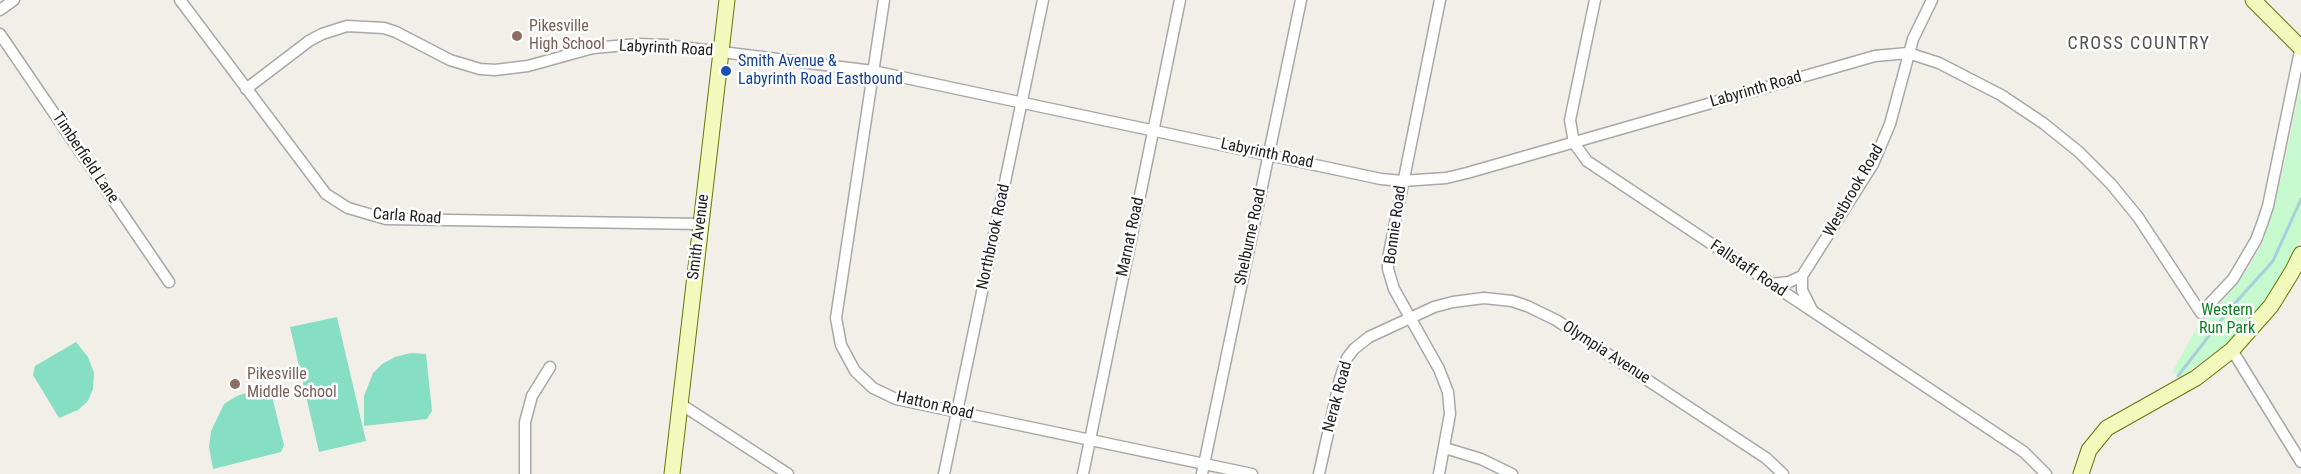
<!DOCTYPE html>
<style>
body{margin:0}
canvas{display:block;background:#f1efe8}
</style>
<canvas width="2301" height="474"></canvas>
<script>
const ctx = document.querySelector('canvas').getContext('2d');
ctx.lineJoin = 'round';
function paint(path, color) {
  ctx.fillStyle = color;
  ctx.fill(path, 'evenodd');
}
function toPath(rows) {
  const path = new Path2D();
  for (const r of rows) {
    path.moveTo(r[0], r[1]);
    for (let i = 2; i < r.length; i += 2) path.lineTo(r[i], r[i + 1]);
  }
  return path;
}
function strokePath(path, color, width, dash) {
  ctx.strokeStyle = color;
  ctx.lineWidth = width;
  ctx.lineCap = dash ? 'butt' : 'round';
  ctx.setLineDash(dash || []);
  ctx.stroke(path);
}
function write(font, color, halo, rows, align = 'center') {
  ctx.font = font + ' "Roboto Condensed",sans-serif';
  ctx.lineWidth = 5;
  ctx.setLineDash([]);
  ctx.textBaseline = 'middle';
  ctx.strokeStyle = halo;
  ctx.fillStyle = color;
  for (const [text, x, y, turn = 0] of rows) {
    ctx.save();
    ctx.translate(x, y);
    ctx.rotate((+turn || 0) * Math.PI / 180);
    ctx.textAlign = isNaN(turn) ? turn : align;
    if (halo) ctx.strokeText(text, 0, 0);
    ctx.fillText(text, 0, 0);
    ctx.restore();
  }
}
paint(toPath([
 [2301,84,2301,239,2286,271,2265,302,2234,339,2181,377,2172,372,2198,326,2227,296,2247,270,2262,244,2271,217,2281,179]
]), '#c6f9ce');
paint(toPath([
 [337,317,366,441,319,452,290,327],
 [76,342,88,357,94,373,93,389,88,401,78,410,59,418,33,375,35,366],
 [411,353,426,354,432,411,427,419,364,426,364,396,373,373,382,364,395,357],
 [270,388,284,445,281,452,213,469,209,447,211,431,224,404,237,396,252,391]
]), '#87dfc3');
strokePath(toPath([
 [2178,376,2229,310,2273,261,2301,199]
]), '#a9cede', 3);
const street = toPath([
 [180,0,326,194,348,208,386,219,701,224],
 [884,0,836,318,841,345,855,371,873,388,896,399,1252,474],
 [1595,0,1570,120,1574,143,1587,161,2024,452,2046,474],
 [0,10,14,0],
 [0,34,169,282],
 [246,89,309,41,322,34,347,26,384,28,396,32,450,60,480,69,495,70,528,66,593,48,638,44,666,45,873,71,1381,179,1402,181,1446,178,1467,173,1875,56,1908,53,1939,63,2001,95,2043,123,2079,152,2111,184,2138,217,2201,313,2233,279,2256,240,2262,224,2268,206,2301,46],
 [1802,276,1802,290,1812,310],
 [1771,284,1789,282,1802,276,1873,164,1890,124,1913,39,1932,0],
 [2232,350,2301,462],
 [679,403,788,474],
 [1445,448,1481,459,1512,474],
 [525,474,525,422,532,396,550,367],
 [944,474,1043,0],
 [1083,474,1180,0],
 [1202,474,1301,0],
 [1319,474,1340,379,1347,358,1354,349,1369,337,1434,307,1453,302,1484,298,1512,301,1527,306,1556,320,1766,458,1783,474],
 [1439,474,1450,414,1448,392,1439,369,1394,289,1388,269,1388,258,1440,0]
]);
const secondary = toPath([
 [2253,0,2301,48],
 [672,474,727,0],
 [2081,474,2089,450,2107,428,2196,378,2232,350,2271,306,2292,272,2301,254]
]);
strokePath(street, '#a8a8a8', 13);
strokePath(secondary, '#647a06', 17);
strokePath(street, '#fff', 10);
strokePath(secondary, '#f2f9bd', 15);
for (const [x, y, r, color] of [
 [517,36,6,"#8d6e63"],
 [726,71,6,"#1a4fb4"],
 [235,384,6,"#8d6e63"]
]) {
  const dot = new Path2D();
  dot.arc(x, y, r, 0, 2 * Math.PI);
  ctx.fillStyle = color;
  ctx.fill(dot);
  strokePath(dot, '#fff', 2);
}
write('16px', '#785e54', '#fff', [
 ["Pikesville",529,27],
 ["High School",529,45],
 ["Pikesville",247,375],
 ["Middle School",247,393]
], 'left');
write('16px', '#212121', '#fff', [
 ["Labyrinth Road",666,49,3],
 ["Labyrinth Road",1756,90,-16],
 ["Labyrinth Road",1267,154,12],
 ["Timberfield Lane",85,158,56],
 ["Westbrook Road",1854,191,-60],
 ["Carla Road",407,217,4],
 ["Bonnie Road",1396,225,-82],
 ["Smith Avenue",699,237,-83],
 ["Northbrook Road",994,237,-78],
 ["Marnat Road",1131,237,-78],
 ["Shelburne Road",1251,237,-78],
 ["Fallstaff Road",1748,269,34],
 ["Olympia Avenue",1606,353,33],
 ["Nerak Road",1338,397,-75],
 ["Hatton Road",935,406,13]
]);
write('16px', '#164399', '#fff', [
 ["Smith Avenue &",738,62],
 ["Labyrinth Road Eastbound",738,80]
], 'left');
write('16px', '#0d811f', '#fff', [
 ["Western",2227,311],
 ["Run Park",2227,329]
]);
ctx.letterSpacing = '1.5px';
write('18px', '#545454', '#fff', [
 ["CROSS COUNTRY",2139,44]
]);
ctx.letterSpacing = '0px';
</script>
